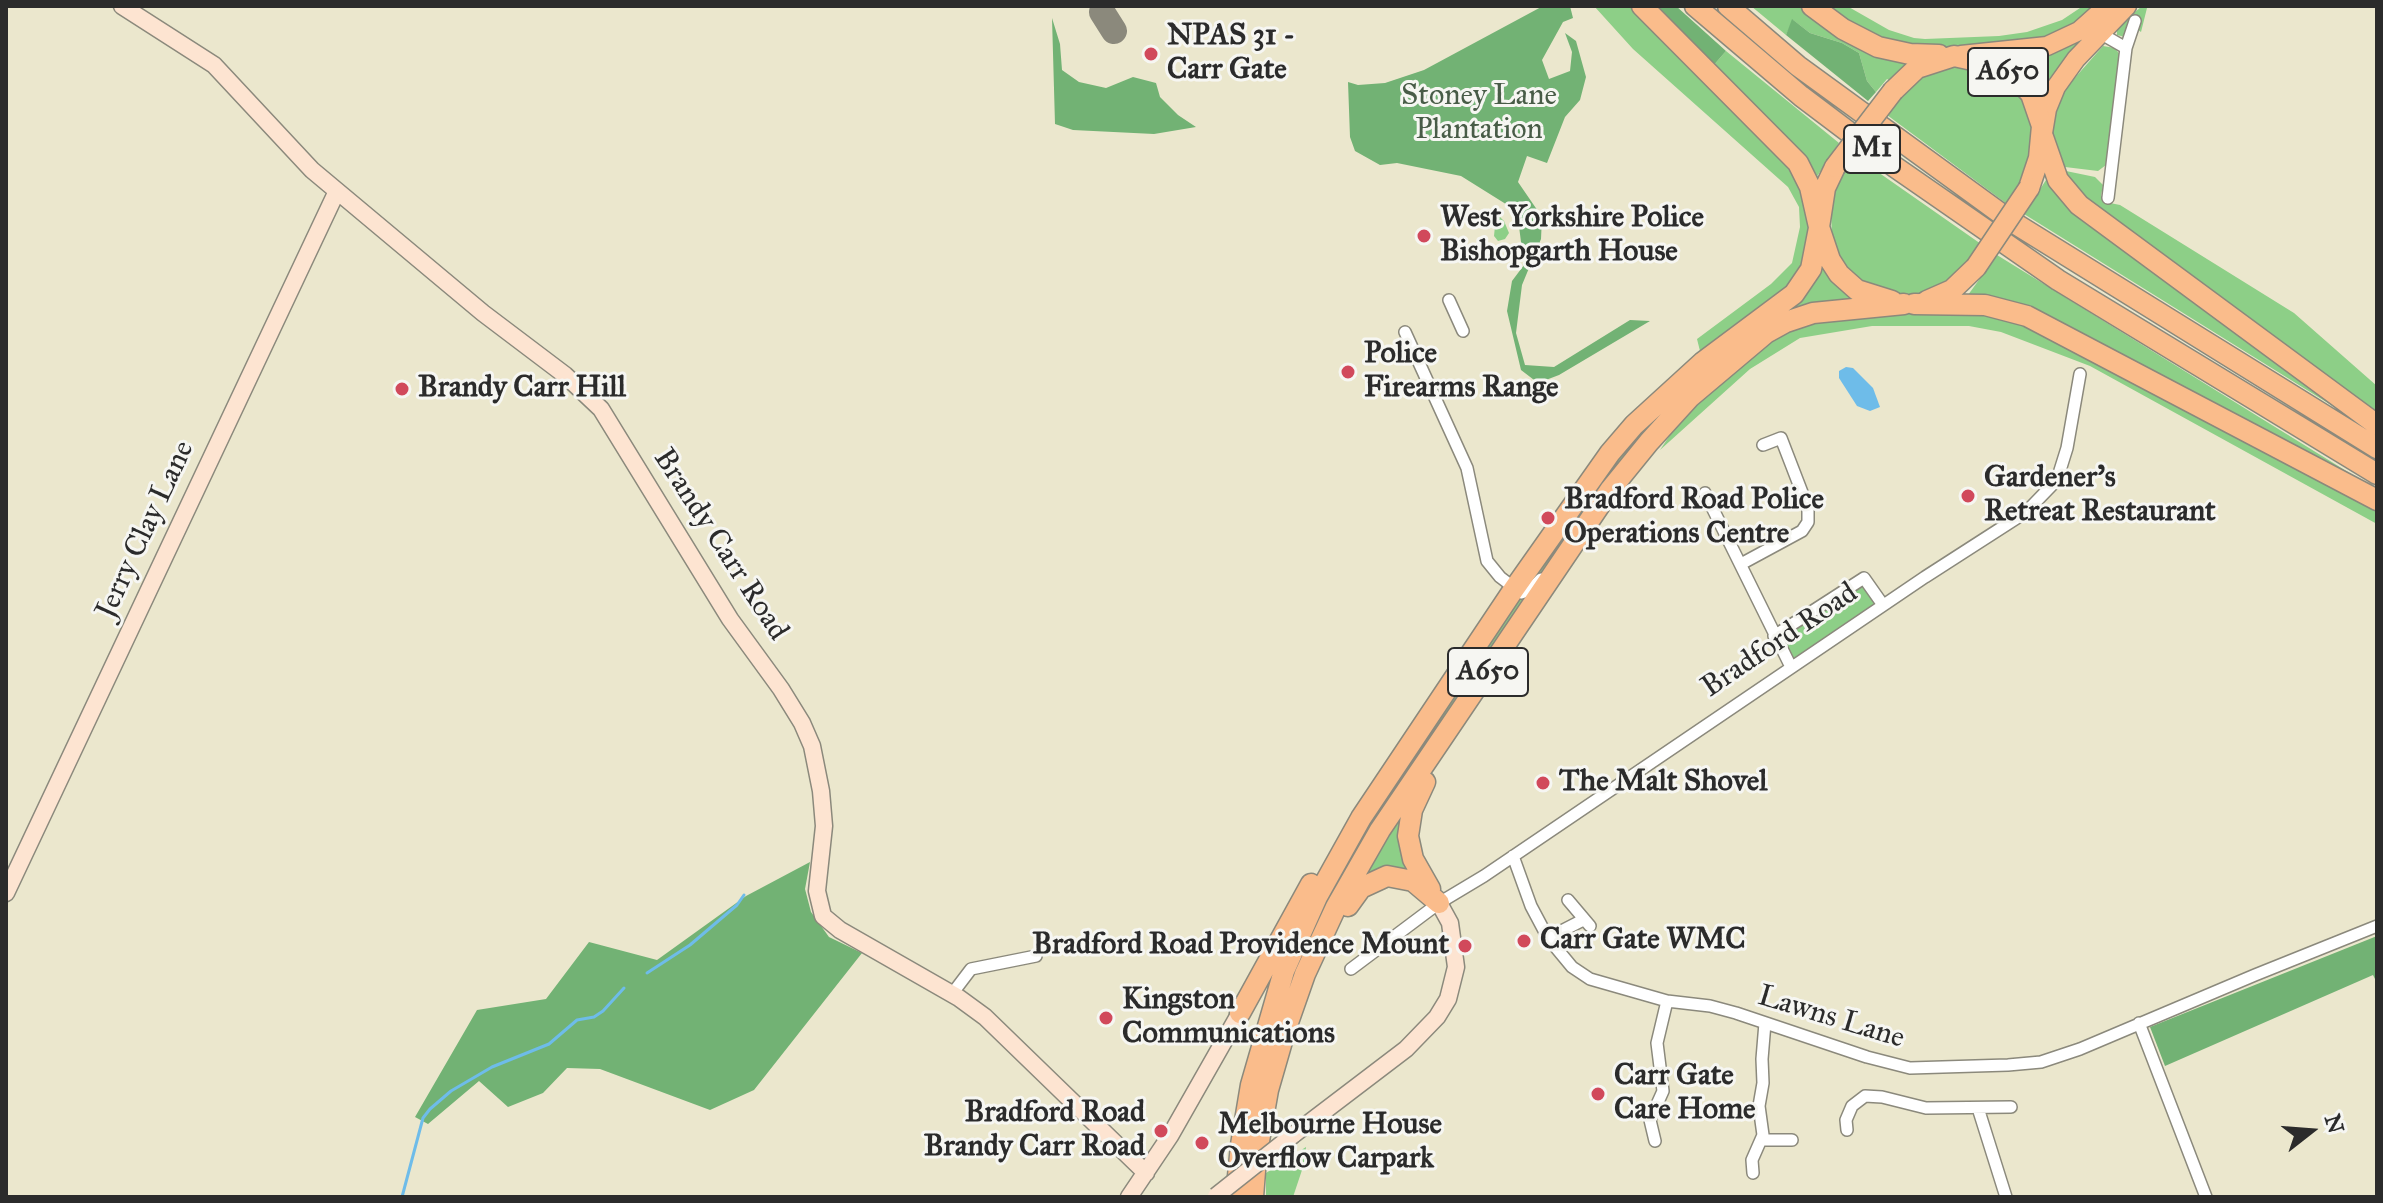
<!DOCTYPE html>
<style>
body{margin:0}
#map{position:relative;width:2383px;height:1203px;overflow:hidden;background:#ebe7cd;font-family:"IM FELL Great Primer",serif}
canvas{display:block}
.frame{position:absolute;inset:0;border:8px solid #2b2b2b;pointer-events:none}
.north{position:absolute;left:2271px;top:1091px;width:80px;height:80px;-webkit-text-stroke:6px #f6f6f2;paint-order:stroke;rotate:73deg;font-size:22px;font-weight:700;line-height:32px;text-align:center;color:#2b2b2b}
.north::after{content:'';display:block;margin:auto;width:28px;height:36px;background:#2b2b2b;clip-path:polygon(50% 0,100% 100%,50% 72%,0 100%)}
</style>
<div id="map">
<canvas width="2383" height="1203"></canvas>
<div class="frame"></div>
<div class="north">N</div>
</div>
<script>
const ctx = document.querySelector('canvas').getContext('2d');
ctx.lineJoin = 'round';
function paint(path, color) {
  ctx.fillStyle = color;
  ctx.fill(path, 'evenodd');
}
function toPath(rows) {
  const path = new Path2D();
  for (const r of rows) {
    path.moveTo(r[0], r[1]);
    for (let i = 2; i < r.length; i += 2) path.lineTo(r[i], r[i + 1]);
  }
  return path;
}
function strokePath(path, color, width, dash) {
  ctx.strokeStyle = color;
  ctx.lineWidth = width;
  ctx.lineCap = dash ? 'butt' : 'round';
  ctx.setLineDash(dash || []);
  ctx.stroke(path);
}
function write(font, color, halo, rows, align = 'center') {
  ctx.font = font + ' "IM FELL Great Primer",serif';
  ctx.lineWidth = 6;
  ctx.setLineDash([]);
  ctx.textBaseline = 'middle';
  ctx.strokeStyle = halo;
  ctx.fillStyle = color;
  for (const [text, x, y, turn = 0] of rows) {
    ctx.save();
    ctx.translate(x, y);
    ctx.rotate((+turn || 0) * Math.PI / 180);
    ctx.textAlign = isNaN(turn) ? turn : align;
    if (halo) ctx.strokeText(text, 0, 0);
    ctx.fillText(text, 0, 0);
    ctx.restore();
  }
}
paint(toPath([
 [1594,6,1629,6,1800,175,1811,226,1805,263,1794,281,1781,294,1700,351,1697,339,1771,284,1792,263,1800,227,1799,207,1788,187,1633,49],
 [1751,6,1798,6,1824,26,1912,63,1891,81,1887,79,1876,92,1867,81,1859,53,1842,43,1810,33,1793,20,1786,35],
 [1826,6,1847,6,1889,30,1914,38,1925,39,1999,36,2027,32,2062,20,2083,6,2097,6,2073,28,2024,44,1932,47,1891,42,1857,27],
 [2141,7,2147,8,2141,32,2137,29,2125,37,2117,35,2117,27],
 [2086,36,2043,96,2025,72,2005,59,2071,45],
 [2103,46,2115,48,2120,55,2121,62,2106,165,2098,171,2065,167,2059,169,2051,137,2056,108,2065,89],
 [1726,51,1839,143,1816,178,1713,66],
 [1945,67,1956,67,1987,72,2005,82,2022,100,2030,118,2034,140,2026,176,2007,204,1887,115,1903,92,1918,78],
 [1855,156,1981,244,1966,268,1947,286,1922,296,1895,293,1873,287,1850,273,1837,254,1832,237,1831,213,1835,182],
 [2066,171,2095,177,2103,185,2101,196,2110,203,2120,205,2294,313,2377,386,2377,413,2091,201,2084,202,2061,173],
 [2051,178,2360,423,2024,214,2046,180],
 [1490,213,1498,215,1504,221,1509,233,1505,239,1498,241,1494,236,1495,226,1488,223,1486,218],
 [1997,255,2377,490,2019,305,1987,296,1968,295],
 [1822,265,1859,301,1788,315,1598,495,1575,522,1535,581,1531,576,1627,440,1811,285],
 [1978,313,2016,319,2377,511,2377,524,2090,366,2001,332,1969,326,1872,326,1800,338,1750,369,1660,450,1678,423,1703,398,1776,334,1833,315],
 [1864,578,1883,605,1791,667,1774,636],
 [1532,594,1375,828,1267,1045,1310,925,1382,796,1517,596],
 [1401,812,1411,869,1362,881],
 [1306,1147,1305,1161,1293,1197,1266,1197,1266,1173]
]), '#8dcf87');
paint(toPath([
 [1543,6,1570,6,1573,18,1563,22,1542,60,1549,79,1570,71,1572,52,1565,33,1576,41,1586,77,1580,100,1565,117,1547,163,1527,156,1518,182,1542,217,1541,239,1522,285,1516,333,1525,365,1554,367,1630,320,1650,321,1559,375,1538,383,1521,370,1507,311,1512,281,1524,265,1517,211,1461,176,1397,163,1380,165,1355,151,1350,137,1348,82,1358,85,1385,83,1424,70],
 [1651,6,1676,6,1726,51,1713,66],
 [1052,18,1060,44,1062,70,1079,82,1106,88,1133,77,1156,83,1160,97,1178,115,1196,127,1154,134,1073,130,1055,124],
 [1792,19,1810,33,1842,43,1859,53,1867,81,1876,92,1868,101,1786,35],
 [810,862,805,889,811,912,829,937,862,953,754,1090,710,1110,600,1069,567,1068,543,1093,508,1107,479,1081,428,1124,415,1117,477,1010,546,999,589,942,657,960,746,896],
 [2377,936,2377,983,2373,975,2165,1066,2150,1027]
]), '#72b274');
paint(toPath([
 [1846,367,1853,368,1873,388,1880,407,1870,411,1857,406,1839,378,1839,371]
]), '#6ebce9');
strokePath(toPath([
 [647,973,690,945,737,905,744,895],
 [402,1197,423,1118,430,1109,451,1091,492,1067,549,1044,577,1020,594,1017,603,1011,624,988]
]), '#6ebce9', 3);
strokePath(toPath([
 [1102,12,1114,31]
]), '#8b897c', 26);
const street = toPath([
 [2098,32,2126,48],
 [2108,198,2126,48,2135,21],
 [1449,300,1463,331],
 [1405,332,1467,468,1487,561,1500,577,1521,593,1530,590,1541,579],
 [1705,493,1791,667],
 [1741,564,1802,531,1808,522,1808,508,1781,438,1763,445],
 [1774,636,1864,578,1883,605],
 [1513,856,1531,906,1548,938,1572,967,1590,979,1667,1001,1710,1006,1736,1013,1867,1057,1910,1068,2008,1065,2041,1062,2080,1049,2255,975,2377,926],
 [1568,900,1590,926],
 [1548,938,1583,920],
 [1351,969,1439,903,1484,876,1925,577,2026,512,2057,480,2067,448,2080,374],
 [952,994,971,969,1036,956],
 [2139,1023,2206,1197],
 [1978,1108,2006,1197],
 [1847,1130,1846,1120,1852,1106,1865,1096,1882,1097,1926,1108,2011,1107],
 [1761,1140,1792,1140],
 [1655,1141,1650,1120,1663,1091,1657,1043,1667,1001],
 [1753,1173,1752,1160,1763,1135,1759,1106,1763,1083,1762,1059,1765,1023]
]);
const secondary = toPath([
 [122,6,214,65,312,170,483,313,565,375,601,409,730,619,781,689,802,723,812,746,821,791,824,826,817,891,823,916,840,930,959,998,985,1017,1146,1173],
 [6,893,337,191],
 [1293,1135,1406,1049,1437,1017,1448,999,1456,967,1450,923,1439,903],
 [1129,1197,1170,1136,1240,1013]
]);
const primary = toPath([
 [1961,55,2047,46,2079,31,2107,6],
 [2043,133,2047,109,2056,87,2076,59,2127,6]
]);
const highway = toPath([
 [1642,6,1798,163,1810,187,1819,227],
 [1695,6,1801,96,1895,167,2058,280,2377,474],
 [1728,6,1798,66,2011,221,2377,448],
 [1812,6,1843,29,1878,47,1910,54,1939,55],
 [1893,91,1917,68,1954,56,1991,64,2014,76,2031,94,2042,126,2039,158,2029,188],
 [2043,137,2058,180,2079,205,2377,425],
 [1835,167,1825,188,1819,227,1830,260,1839,274,1857,290,1892,301],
 [1927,301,1952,290,1976,267],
 [1914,304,1985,305,2027,316,2377,500],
 [1425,782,1412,810,1408,836,1413,859,1430,889],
 [1348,906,1361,888,1387,876,1413,881,1439,903],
 [1240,1013,1311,884],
 [1236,1197,1241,1145,1251,1085,1284,971,1317,897,1361,818,1514,589,1610,453,1634,425,1703,362,1794,294,1811,269,1819,228],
 [1253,1197,1256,1158,1268,1090,1285,1031,1305,974,1336,907,1380,830,1610,490,1649,442,1690,397,1766,333,1786,322,1813,313,1904,304]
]);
strokePath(street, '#8b897c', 14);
strokePath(secondary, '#8b897c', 19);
strokePath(primary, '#8b897c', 21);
strokePath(highway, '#8b897c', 23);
strokePath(street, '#fff', 11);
strokePath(secondary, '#fde4d1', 16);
strokePath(primary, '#fabc8b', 18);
strokePath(highway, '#fabc8b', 20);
const secondaryBridge = toPath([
 [1216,1196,1293,1135]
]);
const highwayBridge = toPath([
 [1835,167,1893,91],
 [1976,267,2029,188]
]);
strokePath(secondaryBridge, '#8b897c', 19, []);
strokePath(highwayBridge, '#8b897c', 23, []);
strokePath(secondaryBridge, '#fde4d1', 16);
strokePath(highwayBridge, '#fabc8b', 20);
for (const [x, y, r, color] of [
 [1151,54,8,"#d1495b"],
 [1424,236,8,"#d1495b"],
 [1348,372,8,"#d1495b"],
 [402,389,8,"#d1495b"],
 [1968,496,8,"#d1495b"],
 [1548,518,8,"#d1495b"],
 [1543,783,8,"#d1495b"],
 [1524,941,8,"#d1495b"],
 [1465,946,8,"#d1495b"],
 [1106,1018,8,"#d1495b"],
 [1598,1094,8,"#d1495b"],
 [1161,1131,8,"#d1495b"],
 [1202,1143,8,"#d1495b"]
]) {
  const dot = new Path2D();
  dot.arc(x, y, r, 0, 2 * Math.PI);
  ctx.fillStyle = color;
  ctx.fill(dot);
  strokePath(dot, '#f6f6f2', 3);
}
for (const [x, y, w] of [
 [2008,72,80],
 [1872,149,56],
 [1488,672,80]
]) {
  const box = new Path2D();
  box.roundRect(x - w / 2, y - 24, w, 48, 6);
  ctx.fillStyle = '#f6f6f2';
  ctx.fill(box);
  strokePath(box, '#2b2b2b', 2);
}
write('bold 28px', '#2b2b2b', null, [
 ["A650",2008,72],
 ["M1",1872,149],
 ["A650",1488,672]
]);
write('bold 30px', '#2b2b2b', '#f6f6f2', [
 ["NPAS 31 -",1167,37],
 ["Carr Gate",1167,71],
 ["West Yorkshire Police",1440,219],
 ["Bishopgarth House",1440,253],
 ["Police",1364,355],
 ["Firearms Range",1364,389],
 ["Brandy Carr Hill",418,389],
 ["Gardener's",1984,479],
 ["Retreat Restaurant",1984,513],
 ["Bradford Road Police",1564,501],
 ["Operations Centre",1564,535],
 ["The Malt Shovel",1559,783],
 ["Carr Gate WMC",1540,941],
 ["Bradford Road Providence Mount",1449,946,"right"],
 ["Kingston",1122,1001],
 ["Communications",1122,1035],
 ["Carr Gate",1614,1077],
 ["Care Home",1614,1111],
 ["Bradford Road",1145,1114,"right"],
 ["Brandy Carr Road",1145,1148,"right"],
 ["Melbourne House",1218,1126],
 ["Overflow Carpark",1218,1160]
], 'left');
write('30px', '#485c47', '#f6f6f2', [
 ["Stoney Lane",1479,97],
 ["Plantation",1479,131]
]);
write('30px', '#2b2b2b', '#f6f6f2', [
 ["Jerry Clay Lane",146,530,-65],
 ["Brandy Carr Road",720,545,57],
 ["Bradford Road",1780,641,-34],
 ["Lawns Lane",1831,1018,17]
]);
</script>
